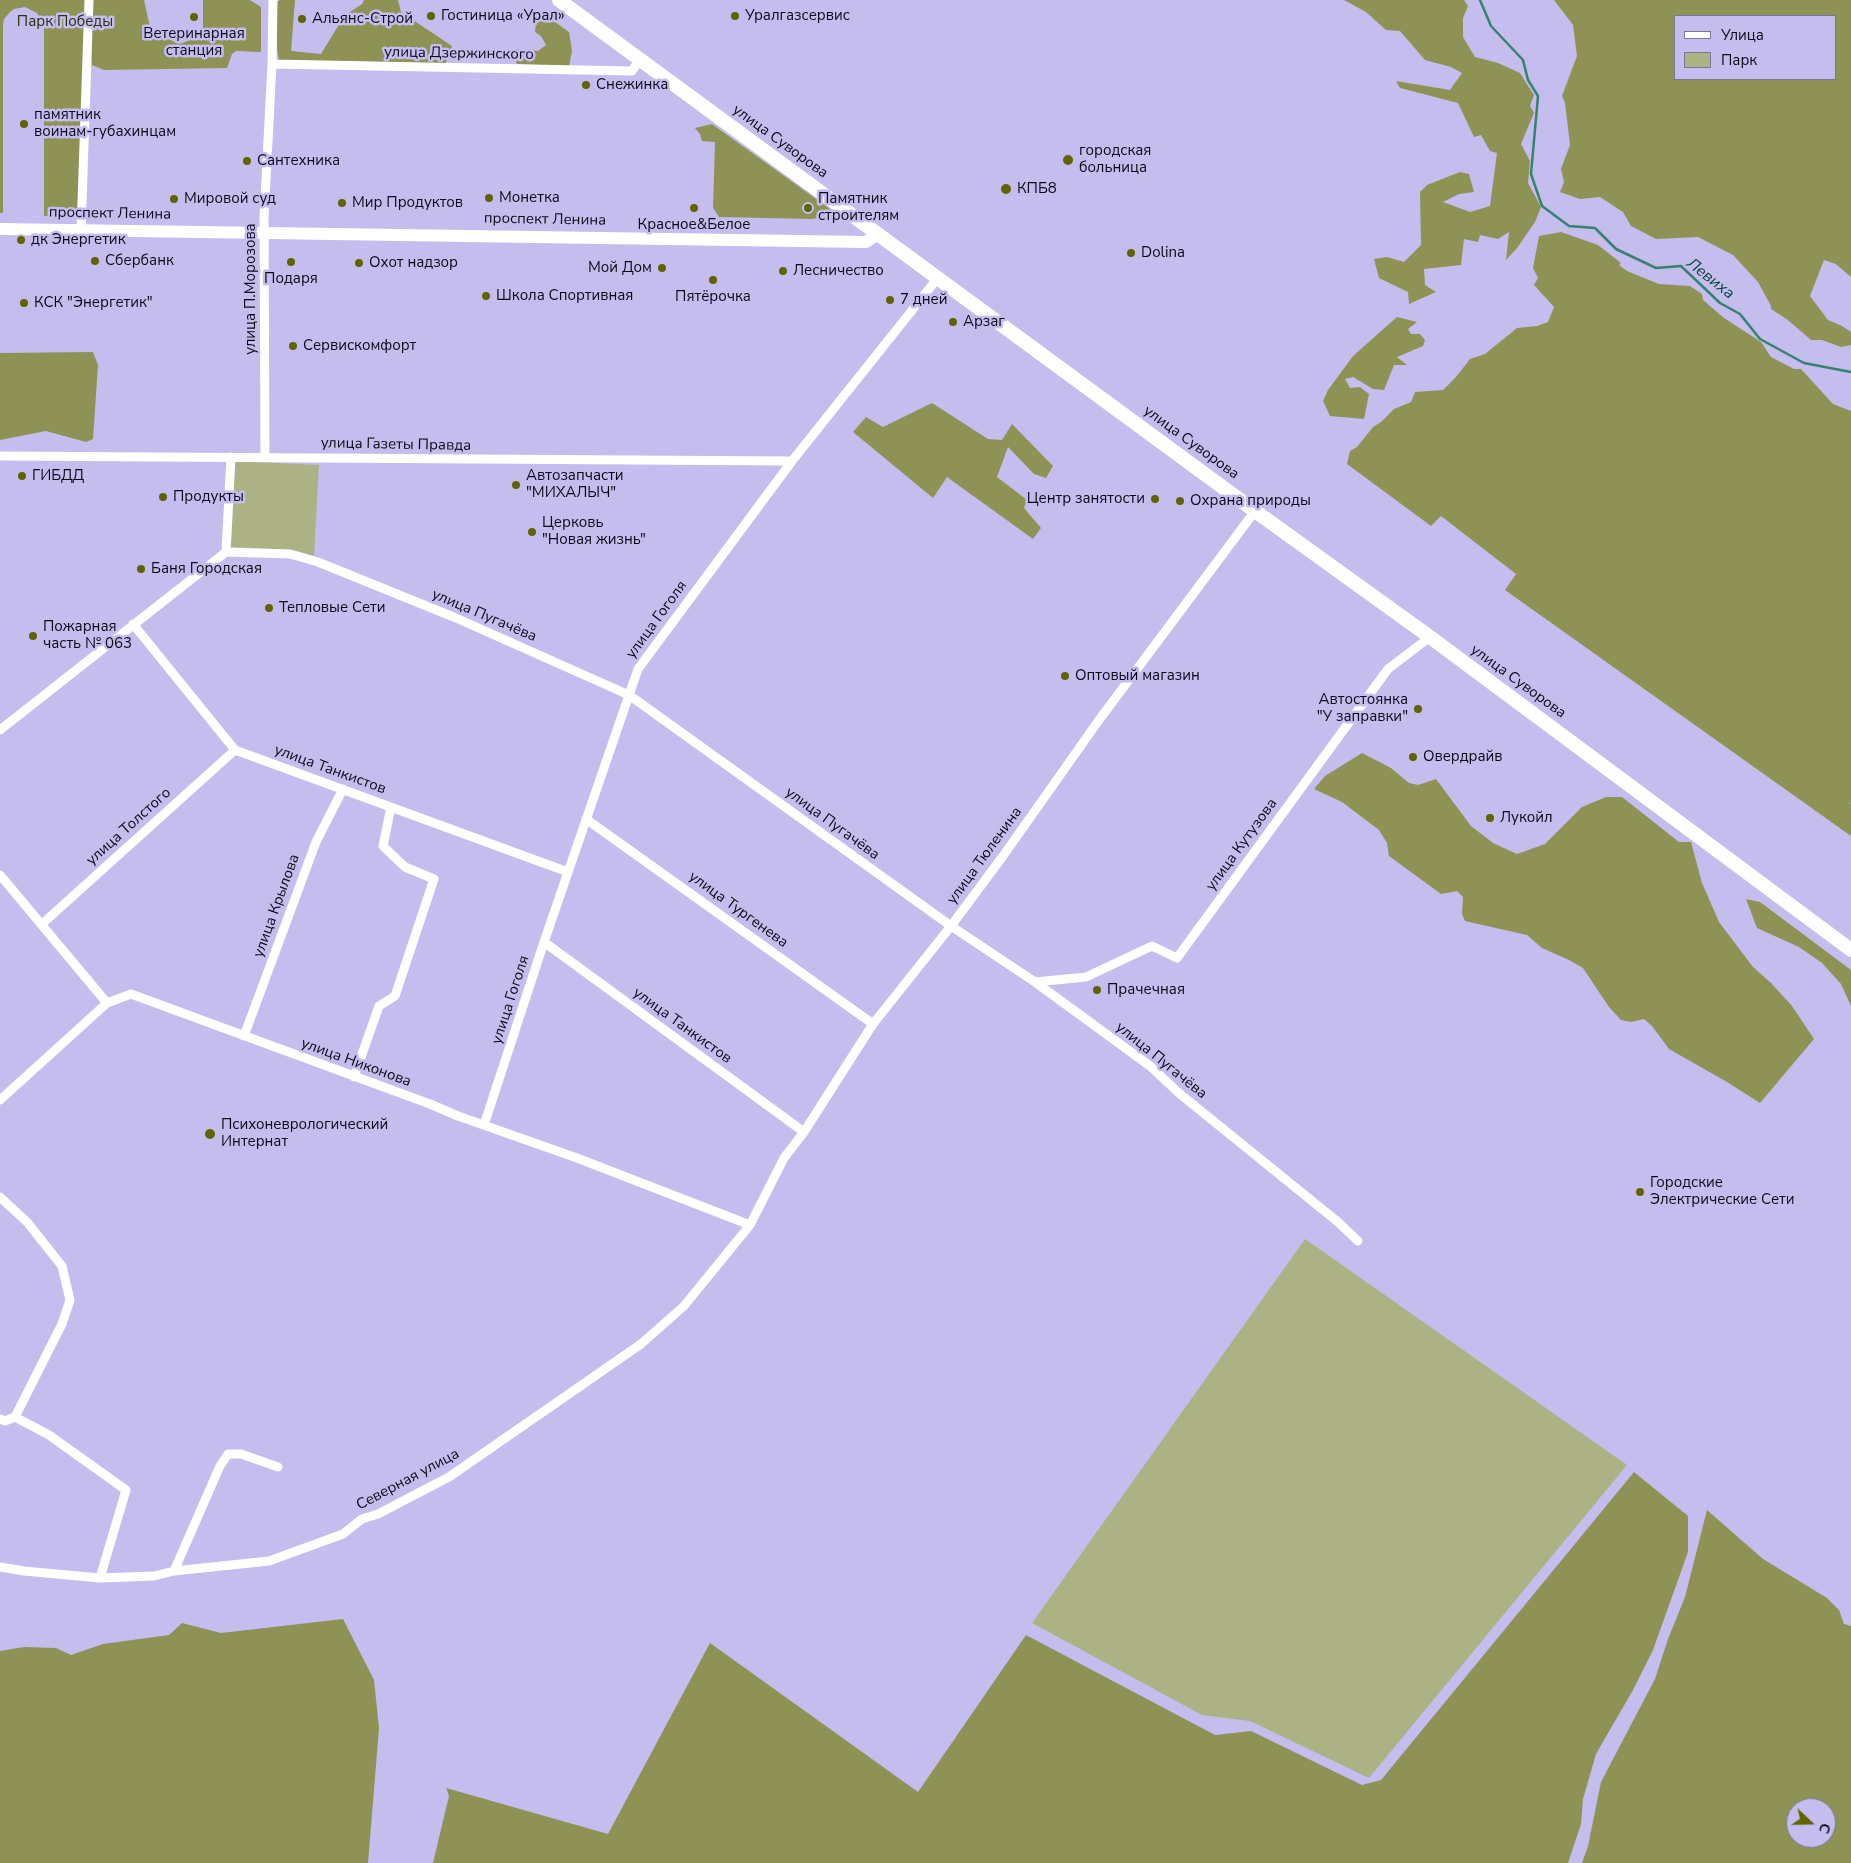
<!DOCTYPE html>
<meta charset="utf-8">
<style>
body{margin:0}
#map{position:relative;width:1851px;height:1863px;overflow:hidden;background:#c5bded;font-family:"Nunito Sans",sans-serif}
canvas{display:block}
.legend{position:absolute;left:1674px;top:15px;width:162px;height:65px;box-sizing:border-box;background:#c5bded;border:1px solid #7b7598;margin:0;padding:6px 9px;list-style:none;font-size:15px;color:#0d0919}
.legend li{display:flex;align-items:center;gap:10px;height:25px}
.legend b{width:25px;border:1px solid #7b7598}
.north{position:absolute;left:1786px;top:1798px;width:50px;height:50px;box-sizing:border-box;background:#c5bded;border:1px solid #7b7598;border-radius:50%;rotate:111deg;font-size:14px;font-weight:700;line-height:20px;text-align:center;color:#0d0919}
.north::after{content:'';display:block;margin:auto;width:18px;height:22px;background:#5f6300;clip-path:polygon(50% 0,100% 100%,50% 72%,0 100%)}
</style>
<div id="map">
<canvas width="1851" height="1863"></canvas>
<ul class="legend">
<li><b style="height:6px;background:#fff"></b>Улица</li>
<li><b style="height:14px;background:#adb284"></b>Парк</li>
</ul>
<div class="north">С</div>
</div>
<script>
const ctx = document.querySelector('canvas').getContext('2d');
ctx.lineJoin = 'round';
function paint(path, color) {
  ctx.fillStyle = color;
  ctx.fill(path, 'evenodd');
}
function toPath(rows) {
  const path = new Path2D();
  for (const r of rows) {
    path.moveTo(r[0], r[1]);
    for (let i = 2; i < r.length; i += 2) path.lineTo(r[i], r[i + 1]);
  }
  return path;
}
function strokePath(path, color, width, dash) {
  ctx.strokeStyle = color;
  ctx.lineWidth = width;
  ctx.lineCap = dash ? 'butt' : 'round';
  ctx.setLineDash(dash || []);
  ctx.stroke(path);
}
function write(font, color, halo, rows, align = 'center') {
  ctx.font = font + ' "Nunito Sans",sans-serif';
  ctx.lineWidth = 5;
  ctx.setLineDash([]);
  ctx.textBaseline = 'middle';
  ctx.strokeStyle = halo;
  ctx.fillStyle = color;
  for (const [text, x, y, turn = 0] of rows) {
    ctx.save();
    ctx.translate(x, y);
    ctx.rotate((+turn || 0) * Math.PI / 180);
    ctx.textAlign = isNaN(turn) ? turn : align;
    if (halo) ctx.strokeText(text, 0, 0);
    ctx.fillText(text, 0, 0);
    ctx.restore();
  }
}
paint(toPath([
 [235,461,319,465,314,556,294,550,231,547],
 [1305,1239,1627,1465,1369,1778,1250,1721,1202,1715,1032,1623]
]), '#adb284');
paint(toPath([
 [0,0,87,0,82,217,44,216,44,25,37,13,25,7,14,9,10,12,4,19,3,25,3,213,0,213],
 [91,0,144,0,151,32,180,44,203,35,203,0,250,0,261,7,261,52,236,51,232,54,227,68,104,70,92,65,90,39],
 [280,0,295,0,291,51,321,54,344,16,362,4,364,0,398,0,401,12,452,46,445,65,279,61,277,48,277,2],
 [1344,0,1464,0,1468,6,1463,18,1463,37,1475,57,1498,63,1520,73,1534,95,1530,106,1534,113,1521,144,1530,161,1528,183,1541,207,1535,222,1517,248,1506,260,1509,232,1498,239,1480,235,1478,242,1464,239,1461,265,1424,269,1425,285,1436,292,1409,304,1408,292,1379,278,1374,259,1387,257,1404,262,1421,245,1420,192,1427,185,1460,172,1469,174,1474,192,1459,194,1443,202,1470,212,1490,206,1497,153,1490,151,1481,135,1474,137,1458,103,1400,88,1396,81,1450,90,1462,73,1451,67,1425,60,1400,31,1386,30,1366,12],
 [1554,0,1851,0,1851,277,1836,264,1824,260,1810,296,1828,320,1842,326,1851,332,1851,345,1841,347,1822,340,1811,340,1788,320,1771,309,1771,306,1758,282,1733,255,1698,237,1656,239,1631,226,1623,212,1600,197,1580,199,1560,192,1564,182,1561,169,1570,145,1565,103,1562,96,1577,56,1573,25],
 [1675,16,1835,16,1835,79,1675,79],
 [541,20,555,22,569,32,572,51,569,66,517,64,514,56,517,49,538,51,546,45,541,36,535,32,536,22],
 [712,124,830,209,832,216,811,219,719,217,713,208,715,142,702,141,700,134,695,128],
 [1561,232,1598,245,1621,263,1619,265,1627,271,1659,284,1690,286,1702,294,1703,300,1724,318,1761,342,1771,357,1794,369,1801,369,1833,404,1851,411,1851,803,1849,802,1851,804,1851,836,1505,590,1516,574,1441,516,1431,526,1347,464,1350,451,1357,447,1373,427,1381,422,1394,409,1411,402,1415,392,1443,390,1456,377,1470,359,1485,354,1517,328,1537,326,1548,322,1554,307,1534,285,1538,278,1533,268,1539,236],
 [1397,317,1417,322,1408,329,1411,334,1420,334,1425,340,1423,346,1397,357,1407,365,1394,365,1384,390,1373,389,1353,377,1345,379,1350,388,1360,387,1369,394,1364,419,1330,416,1323,401,1328,390,1353,356],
 [93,352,98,365,93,439,86,442,46,431,0,440,0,353],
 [932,403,988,439,1002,440,1012,424,1053,466,1046,478,1034,474,1008,447,997,477,1027,500,1024,508,1041,528,1033,539,947,477,933,498,853,432,866,417,883,427],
 [1362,753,1391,768,1409,783,1418,785,1436,779,1471,826,1493,843,1517,854,1545,844,1582,807,1606,797,1622,797,1679,842,1691,842,1702,883,1719,922,1753,967,1771,983,1792,1006,1814,1039,1760,1103,1727,1082,1669,1049,1652,1026,1644,1019,1631,1022,1621,1020,1609,1007,1583,968,1569,960,1542,948,1527,935,1465,921,1462,914,1463,897,1457,891,1441,894,1389,856,1387,843,1379,830,1342,802,1314,789,1325,776],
 [1746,899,1760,902,1851,970,1851,1006,1841,984,1822,963,1799,947,1757,928],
 [1634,1472,1688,1516,1688,1552,1653,1650,1633,1690,1596,1754,1583,1799,1581,1824,1568,1863,433,1863,449,1796,446,1788,608,1834,710,1643,918,1792,1026,1635,1215,1735,1251,1731,1362,1785,1381,1780],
 [1707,1510,1763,1559,1827,1598,1839,1610,1844,1624,1851,1626,1851,1863,1582,1863,1588,1846,1601,1782,1655,1679,1668,1639,1685,1597],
 [1796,1808,1826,1808,1826,1838,1796,1838],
 [343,1619,374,1680,379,1728,368,1863,0,1863,0,1651,24,1647,56,1648,71,1655,103,1644,169,1635,182,1623,221,1633]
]), '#8e9255');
strokePath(toPath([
 [1480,0,1491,26,1523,60,1528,80,1538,96,1531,174,1542,206,1569,226,1595,228,1616,249,1656,268,1681,266,1720,303,1740,314,1760,339,1804,363,1851,372]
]), '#35836e', 2.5);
strokePath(toPath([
 [272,64,632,71,640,59],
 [81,230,89,0],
 [0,456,792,461],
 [265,457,264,218,272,64,273,0],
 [226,552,290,554,318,562,456,618,629,695,951,926,1035,982,1150,1066,1180,1094,1338,1222,1358,1241],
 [133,624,235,750,568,872],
 [0,730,226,552,231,457],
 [586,819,873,1024],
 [0,875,107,1003,131,994,430,1104,458,1116,577,1158,750,1225],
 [42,924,235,750],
 [544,942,804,1132],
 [1035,982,1086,977,1152,946,1177,958,1388,669,1430,637],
 [244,1036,316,842,343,789],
 [354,1077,379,1006,395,996,434,879,405,867,383,846,391,807],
 [0,1100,107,1003],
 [484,1125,544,942,638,669,792,461,937,279],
 [0,1197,27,1222,62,1266,70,1300,62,1324,15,1417,49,1435,126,1490,100,1578],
 [0,1419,5,1421,15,1417],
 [0,1567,24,1571,100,1578,154,1576,174,1571,269,1561,343,1534,362,1519,378,1514,449,1477,641,1344,684,1306,750,1225,784,1158,804,1132,873,1024,951,926,1003,856,1099,720,1255,511],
 [174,1571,220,1466,228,1454,241,1454,278,1467]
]), '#fff', 9);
strokePath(toPath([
 [0,229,866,242,878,234]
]), '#fff', 12);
strokePath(toPath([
 [559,0,1255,511,1430,637,1851,950]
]), '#fff', 14);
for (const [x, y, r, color] of [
 [431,16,5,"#5f6300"],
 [735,16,5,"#5f6300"],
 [194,17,5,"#5f6300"],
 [302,19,5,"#5f6300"],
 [586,85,5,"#5f6300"],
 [24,124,5,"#5f6300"],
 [1068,160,6,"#5f6300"],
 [247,161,5,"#5f6300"],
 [1006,189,6,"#5f6300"],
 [489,198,5,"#5f6300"],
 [174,199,5,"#5f6300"],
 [342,203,5,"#5f6300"],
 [694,208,5,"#5f6300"],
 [808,208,5,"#5f6300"],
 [21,240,5,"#5f6300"],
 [1131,253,5,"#5f6300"],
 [95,261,5,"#5f6300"],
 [291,262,5,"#5f6300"],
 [359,263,5,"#5f6300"],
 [662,268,5,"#5f6300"],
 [783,271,5,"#5f6300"],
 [713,280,5,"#5f6300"],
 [486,296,5,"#5f6300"],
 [890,300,5,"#5f6300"],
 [24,303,5,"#5f6300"],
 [953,322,5,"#5f6300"],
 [293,346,5,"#5f6300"],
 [22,476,5,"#5f6300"],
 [516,485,5,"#5f6300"],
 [163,497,5,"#5f6300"],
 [1155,499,5,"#5f6300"],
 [1180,501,5,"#5f6300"],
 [532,532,5,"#5f6300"],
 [141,569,5,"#5f6300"],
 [269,608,5,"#5f6300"],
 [33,636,5,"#5f6300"],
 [1065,676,5,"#5f6300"],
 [1418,709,5,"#5f6300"],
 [1413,757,5,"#5f6300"],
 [1490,818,5,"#5f6300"],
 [1097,990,5,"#5f6300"],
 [210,1134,6,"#5f6300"],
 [1640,1192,5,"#5f6300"]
]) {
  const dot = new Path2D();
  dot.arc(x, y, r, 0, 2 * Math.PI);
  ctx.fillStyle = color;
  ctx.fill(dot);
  strokePath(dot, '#c5bded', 2);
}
write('15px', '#0d0919', '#c5bded', [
 ["Гостиница «Урал»",441,16],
 ["Уралгазсервис",745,16],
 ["Альянс-Строй",312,19],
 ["Ветеринарная",194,34,"center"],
 ["станция",194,51,"center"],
 ["Снежинка",596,85],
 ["памятник",34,115],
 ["воинам-губахинцам",34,132],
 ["городская",1079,151],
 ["больница",1079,168],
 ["Сантехника",257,161],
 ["КПБ8",1017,189],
 ["Монетка",499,198],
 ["Мировой суд",184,199],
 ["Памятник",818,199],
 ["строителям",818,216],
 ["Мир Продуктов",352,203],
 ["Красное&Белое",694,225,"center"],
 ["дк Энергетик",31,240],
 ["Dolina",1141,253],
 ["Сбербанк",105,261],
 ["Охот надзор",369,263],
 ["Мой Дом",652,268,"right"],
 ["Лесничество",793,271],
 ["Подаря",291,279,"center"],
 ["Школа Спортивная",496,296],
 ["Пятёрочка",713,297,"center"],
 ["7 дней",900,300],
 ["КСК \"Энергетик\"",34,303],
 ["Арзаг",963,322],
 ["Сервискомфорт",303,346],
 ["ГИБДД",32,476],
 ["Автозапчасти",526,476],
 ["\"МИХАЛЫЧ\"",526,493],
 ["Продукты",173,497],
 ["Центр занятости",1145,499,"right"],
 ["Охрана природы",1190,501],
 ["Церковь",542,523],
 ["\"Новая жизнь\"",542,540],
 ["Баня Городская",151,569],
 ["Тепловые Сети",279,608],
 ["Пожарная",43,627],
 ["часть № 063",43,644],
 ["Оптовый магазин",1075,676],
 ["Автостоянка",1408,700,"right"],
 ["\"У заправки\"",1408,717,"right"],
 ["Овердрайв",1423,757],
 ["Лукойл",1500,818],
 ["Прачечная",1107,990],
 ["Психоневрологический",221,1125],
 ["Интернат",221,1142],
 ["Городские",1650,1183],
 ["Электрические Сети",1650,1200]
], 'left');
write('15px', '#2c2e11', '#c5bded', [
 ["Парк Победы",65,22]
]);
write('15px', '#0d0919', '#c5bded', [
 ["улица Дзержинского",459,54,1],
 ["улица Суворова",780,142,36],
 ["проспект Ленина",110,214,1],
 ["проспект Ленина",545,220,1],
 ["улица П.Морозова",251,289,-90],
 ["улица Суворова",1191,443,36],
 ["улица Газеты Правда",396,445,1],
 ["улица Пугачёва",484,616,23],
 ["улица Гоголя",657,620,-54],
 ["улица Суворова",1518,682,36],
 ["улица Танкистов",330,770,20],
 ["улица Пугачёва",832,824,36],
 ["улица Толстого",129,827,-42],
 ["улица Кутузова",1242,845,-54],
 ["улица Тюленина",985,856,-54],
 ["улица Крылова",277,906,-70],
 ["улица Тургенева",738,910,36],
 ["улица Гоголя",511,1000,-72],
 ["улица Танкистов",682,1026,36],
 ["улица Пугачёва",1161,1061,39],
 ["улица Никонова",356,1063,20],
 ["Северная улица",408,1480,-28]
]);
write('italic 16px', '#004536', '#c5bded', [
 ["Левиха",1710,279,38]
]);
</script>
